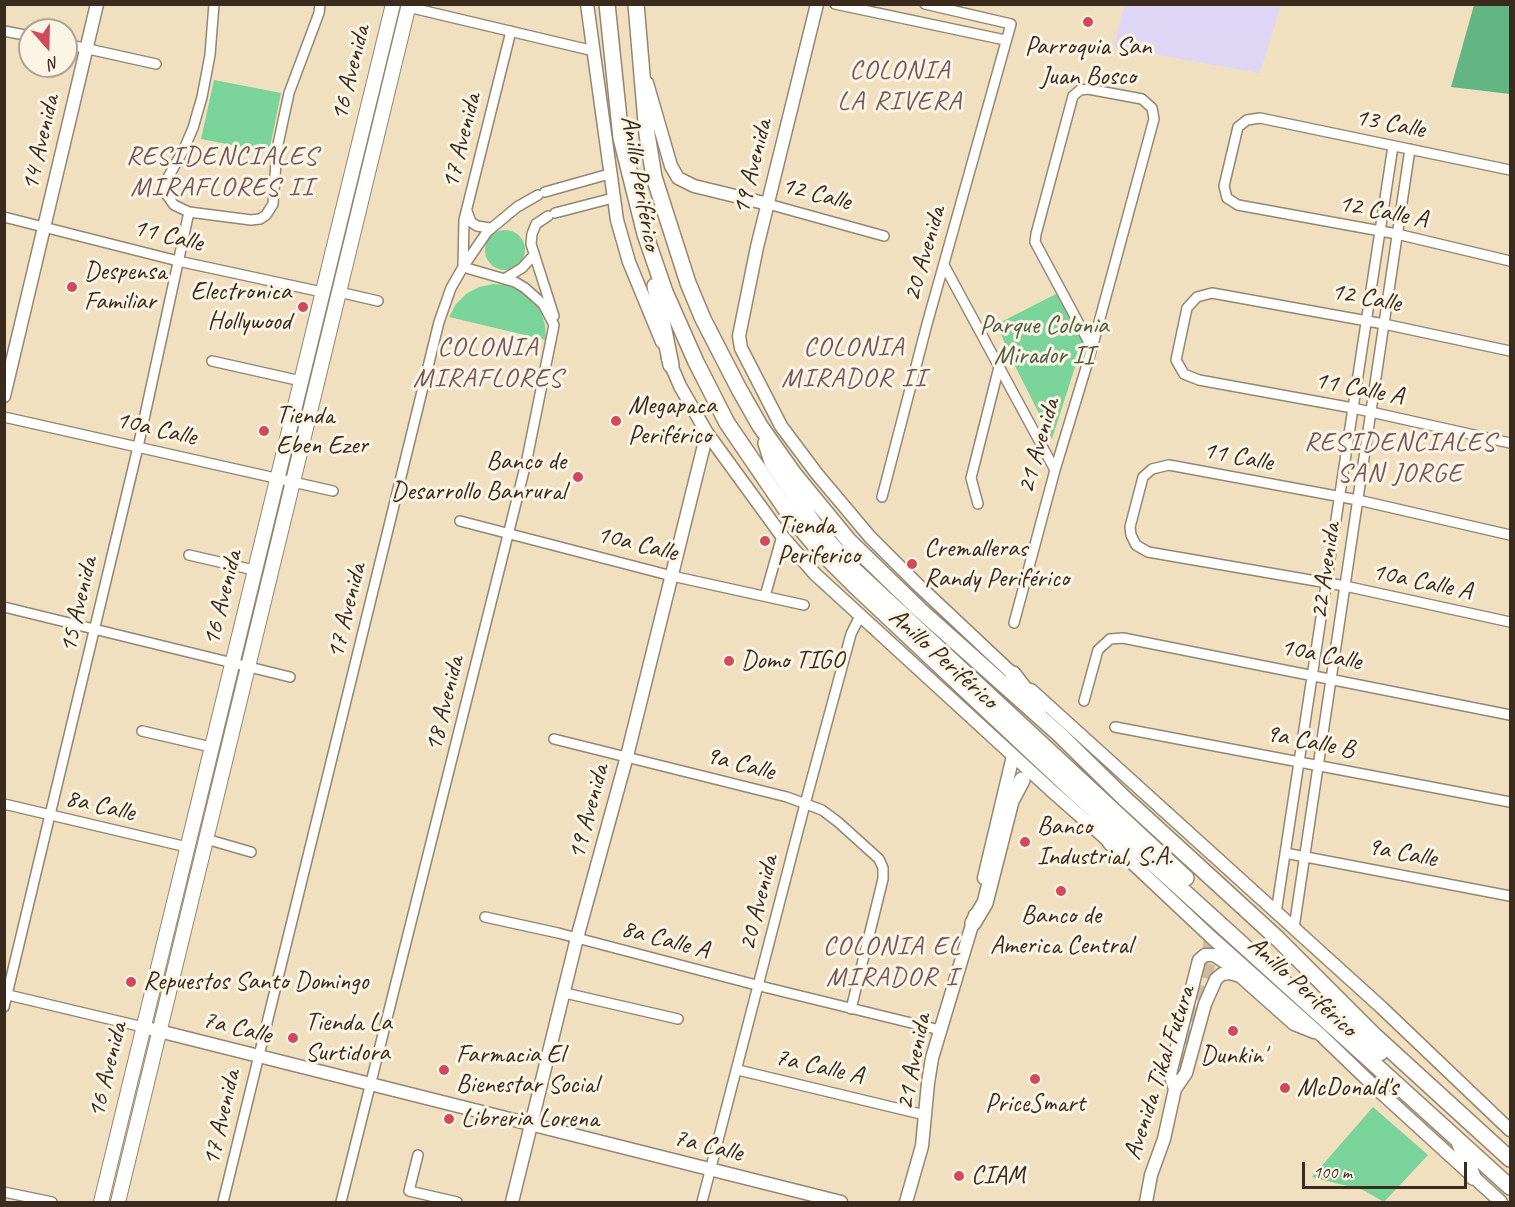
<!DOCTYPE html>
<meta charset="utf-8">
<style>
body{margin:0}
#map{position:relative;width:1515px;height:1207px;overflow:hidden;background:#f0e0c0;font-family:Caveat,sans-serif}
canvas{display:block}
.frame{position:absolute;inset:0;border:6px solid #3b2a1e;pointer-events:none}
.north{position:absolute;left:18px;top:18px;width:60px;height:60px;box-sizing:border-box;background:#fcf5e5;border:2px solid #afa495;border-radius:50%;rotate:160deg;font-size:16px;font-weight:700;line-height:24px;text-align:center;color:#3b2a1e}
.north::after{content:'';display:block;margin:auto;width:21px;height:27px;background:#d1495b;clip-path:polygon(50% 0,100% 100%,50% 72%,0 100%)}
.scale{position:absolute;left:1302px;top:1162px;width:165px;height:27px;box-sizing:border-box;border:3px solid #3b2a1e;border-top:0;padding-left:8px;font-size:18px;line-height:21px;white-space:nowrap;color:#3b2a1e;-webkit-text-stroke:4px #fcf5e5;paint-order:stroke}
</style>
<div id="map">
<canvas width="1515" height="1207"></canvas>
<div class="frame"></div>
<div class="north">N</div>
<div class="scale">100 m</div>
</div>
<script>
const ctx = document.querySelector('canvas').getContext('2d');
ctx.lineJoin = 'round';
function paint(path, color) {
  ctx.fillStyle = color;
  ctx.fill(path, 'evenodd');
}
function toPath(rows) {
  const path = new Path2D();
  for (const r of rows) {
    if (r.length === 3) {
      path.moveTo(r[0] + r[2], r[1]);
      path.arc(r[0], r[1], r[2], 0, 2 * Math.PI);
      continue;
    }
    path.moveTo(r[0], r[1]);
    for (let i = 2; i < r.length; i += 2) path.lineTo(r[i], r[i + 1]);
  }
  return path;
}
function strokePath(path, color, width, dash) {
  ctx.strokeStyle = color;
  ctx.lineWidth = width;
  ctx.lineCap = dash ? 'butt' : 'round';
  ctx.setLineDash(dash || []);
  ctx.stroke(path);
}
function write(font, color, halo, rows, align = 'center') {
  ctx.font = font + ' Caveat,sans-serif';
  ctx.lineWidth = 6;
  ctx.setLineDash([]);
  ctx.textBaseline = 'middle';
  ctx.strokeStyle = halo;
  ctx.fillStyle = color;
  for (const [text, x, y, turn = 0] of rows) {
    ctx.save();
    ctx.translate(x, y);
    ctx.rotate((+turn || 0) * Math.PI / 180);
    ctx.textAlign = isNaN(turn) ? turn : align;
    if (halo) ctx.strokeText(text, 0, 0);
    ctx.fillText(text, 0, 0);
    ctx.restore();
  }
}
paint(toPath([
 [1124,5,1124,4,1281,5,1260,73,1114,47]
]), '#dfd5f5');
paint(toPath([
 [214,80,281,93,269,152,201,139],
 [505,250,20],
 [493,284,508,285,521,291,533,300,541,312,545,325,546,340,449,317,456,304,466,294,479,287],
 [1060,292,1084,339,1052,439,1010,356,997,324],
 [1373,1107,1428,1155,1384,1202,1363,1190,1312,1177]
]), '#7ad399');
paint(toPath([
 [1474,5,1510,5,1510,94,1451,87]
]), '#63b581');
strokePath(toPath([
 [1175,1089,1208,963,1211,941,1209,925,1203,906]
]), '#ccbca0', 15, [15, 8]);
const minor = toPath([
 [214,4,210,55,202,97,193,128,184,149,166,181,164,191,174,205,189,212,251,220,260,219,266,215,273,204,277,149,289,93,319,13,320,4],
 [835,4,1005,40],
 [408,7,594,51],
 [4,31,30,36],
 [66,44,156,64],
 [1510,170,1260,118,1247,120,1238,127,1224,186,1227,198,1238,205,1397,234,1510,261],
 [545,192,609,174],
 [768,204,884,236],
 [467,211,471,222,477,226,490,228],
 [555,213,613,198],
 [548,216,536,224,532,234,531,244,554,316],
 [4,217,178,261,322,292],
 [463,267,464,220,511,31],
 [945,267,1055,470],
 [504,279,522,268,534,255],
 [339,292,378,301],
 [1510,351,1384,324,1212,293,1197,297,1187,308,1176,360,1184,374,1199,380,1353,408,1510,443],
 [212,361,301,381],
 [4,417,333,491],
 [882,497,927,324,1011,24,925,4],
 [978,504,971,478,999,367],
 [460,521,672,576,804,605],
 [1510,535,1358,500,1169,465,1152,469,1143,477,1130,527,1131,535,1136,545,1148,552,1345,586,1510,622],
 [189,555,254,570],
 [765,596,782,536],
 [4,607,290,677],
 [1014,623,1055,470,1092,348,1154,119,1152,108,1142,99,1088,89,1080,90,1073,96,1036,234,1035,242,1092,348],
 [1084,701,1098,650,1110,639,1123,638,1510,715],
 [1115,727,1510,802],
 [142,731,211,747],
 [554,739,787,797,822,810,838,822,879,859,883,868,883,879,851,1009],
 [4,804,187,847],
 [206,839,251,852],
 [1285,853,1510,896],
 [1276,913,1393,146],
 [485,917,558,933,760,986,940,1030],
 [1294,928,1410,149],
 [565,993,678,1019],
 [4,994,143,1027],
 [4,1007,138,447,189,212],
 [738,1070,925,1115],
 [418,1155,409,1191,457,1202],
 [4,1192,52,1202],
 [223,1202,439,322,451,288,463,267,487,232,517,207,538,195],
 [341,1202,527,459,554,325,543,304,525,288,515,282,463,267],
 [702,1202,805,804,851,634,860,616]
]);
const tertiary = toPath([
 [587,4,617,220,629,262,662,342],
 [817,4,757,247,739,336,741,348,781,426,817,474,870,537,918,585,1018,679],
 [647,83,671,166,678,178,694,186,768,204],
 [668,358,680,386,707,433,782,536,815,574,1053,792,1111,843,1211,937,1322,1036,1376,1088,1501,1202],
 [4,396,97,4],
 [1031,690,1381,1007,1510,1130],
 [984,878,1013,756],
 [143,1027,841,1202],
 [1175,1089,1170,1074,1199,960,1205,955,1214,955,1232,967,1240,976],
 [512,1202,577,938,627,756,707,433],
 [906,1202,922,1146,928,1083,932,1058,975,915],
 [1146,1202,1151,1175,1164,1139,1175,1089,1186,1073,1205,1004,1216,979,1222,974,1230,973,1240,976,1294,1024,1314,1032]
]);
const secondary = toPath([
 [101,1202,393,4],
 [118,1202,409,4]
]);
const trunk = toPath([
 [607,4,621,138,645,234,665,292,696,362,727,423,789,514,818,549,854,585,1073,791,1510,1187],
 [636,4,647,134,654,177,688,283,703,319,739,389,760,426,794,474,849,541,920,610,1059,734,1124,798,1278,939,1375,1036,1510,1159],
 [655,286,671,365],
 [766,443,772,462,816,527,851,567,1186,878],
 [1013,674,1039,708],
 [1097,818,1111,843],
 [973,923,985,903,1011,801,1022,780],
 [1339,1018,1380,1053],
 [1459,1142,1473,1177]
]);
strokePath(minor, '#96856f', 12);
strokePath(tertiary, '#96856f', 15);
strokePath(secondary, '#96856f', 16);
strokePath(trunk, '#96856f', 18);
strokePath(minor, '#fff', 9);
strokePath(tertiary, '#fff', 12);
strokePath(secondary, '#fff', 14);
strokePath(trunk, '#fff', 15);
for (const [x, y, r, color] of [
 [1088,22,6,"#d1495b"],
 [72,287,6,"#d1495b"],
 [303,307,6,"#d1495b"],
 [616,421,6,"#d1495b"],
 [264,431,6,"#d1495b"],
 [578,477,6,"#d1495b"],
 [765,541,6,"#d1495b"],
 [912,564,6,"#d1495b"],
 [729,661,6,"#d1495b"],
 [1025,842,6,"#d1495b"],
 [1061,891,6,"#d1495b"],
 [131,982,6,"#d1495b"],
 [1233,1031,6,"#d1495b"],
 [293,1038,6,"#d1495b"],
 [444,1070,6,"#d1495b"],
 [1035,1079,6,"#d1495b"],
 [1285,1088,6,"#d1495b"],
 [449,1119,6,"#d1495b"],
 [959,1176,6,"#d1495b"]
]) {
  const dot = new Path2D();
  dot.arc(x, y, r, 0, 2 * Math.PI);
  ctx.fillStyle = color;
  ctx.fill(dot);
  strokePath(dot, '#fcf5e5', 2);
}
write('26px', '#3b2a1e', '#fcf5e5', [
 ["Parroquia San",1088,47,"center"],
 ["Juan Bosco",1088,77,"center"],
 ["Despensa",84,272],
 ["Familiar",84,302],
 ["Electronica",291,292,"right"],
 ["Hollywood",291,322,"right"],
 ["Megapaca",628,406],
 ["Periférico",628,436],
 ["Tienda",276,416],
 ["Eben Ezer",276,446],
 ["Banco de",566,462,"right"],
 ["Desarrollo Banrural",566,492,"right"],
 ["Tienda",777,526],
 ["Periferico",777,556],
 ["Cremalleras",924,549],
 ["Randy Periférico",924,579],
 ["Domo TIGO",741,661],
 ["Banco",1037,827],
 ["Industrial, S.A.",1037,857],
 ["Banco de",1061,916,"center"],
 ["America Central",1061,946,"center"],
 ["Repuestos Santo Domingo",143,982],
 ["Tienda La",305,1023],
 ["Surtidora",305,1053],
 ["Farmacia El",456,1055],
 ["Bienestar Social",456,1085],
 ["Dunkin'",1233,1056,"center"],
 ["McDonald's",1297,1088],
 ["PriceSmart",1035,1104,"center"],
 ["Libreria Lorena",461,1119],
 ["CIAM",971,1176]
], 'left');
write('26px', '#3b2a1e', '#fcf5e5', [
 ["16 Avenida",351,73,-76],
 ["13 Calle",1390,124,11],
 ["17 Avenida",462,141,-76],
 ["14 Avenida",41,143,-77],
 ["19 Avenida",753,167,-76],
 ["Anillo Periférico",640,183,80],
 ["12 Calle",816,194,15],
 ["12 Calle A",1383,212,11],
 ["11 Calle",168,236,14],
 ["20 Avenida",925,254,-74],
 ["12 Calle",1366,298,11],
 ["11 Calle A",1359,389,11],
 ["10a Calle",156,429,13],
 ["21 Avenida",1039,446,-74],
 ["11 Calle",1238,457,11],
 ["10a Calle",637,544,14],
 ["22 Avenida",1326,571,-82],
 ["10a Calle A",1422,582,12],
 ["16 Avenida",223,598,-76],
 ["15 Avenida",79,605,-77],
 ["17 Avenida",347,611,-76],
 ["10a Calle",1321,655,11],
 ["Anillo Periférico",943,659,42],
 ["18 Avenida",445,704,-76],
 ["9a Calle B",1310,742,11],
 ["9a Calle",740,764,15],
 ["8a Calle",100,806,13],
 ["19 Avenida",589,812,-75],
 ["9a Calle",1402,853,11],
 ["20 Avenida",759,903,-76],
 ["8a Calle A",665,940,15],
 ["Anillo Periférico",1302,987,42],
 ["7a Calle",237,1028,14],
 ["21 Avenida",914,1062,-79],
 ["7a Calle A",819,1067,13],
 ["16 Avenida",108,1070,-76],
 ["Avenida Tikal Futura",1160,1073,-72],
 ["17 Avenida",222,1118,-77],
 ["7a Calle",708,1146,14]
]);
write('26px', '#4e5d43', '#fcf5e5', [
 ["Parque Colonia",1044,326],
 ["Mirador II",1044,356]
]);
ctx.letterSpacing = '1.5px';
write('27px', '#76565d', '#fcf5e5', [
 ["COLONIA",900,71],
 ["LA RIVERA",900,102],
 ["RESIDENCIALES",222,157],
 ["MIRAFLORES II",222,188],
 ["COLONIA",488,348],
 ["MIRAFLORES",488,379],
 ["COLONIA",854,348],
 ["MIRADOR II",854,379],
 ["RESIDENCIALES",1400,443],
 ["SAN JORGE",1400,474],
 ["COLONIA EL",892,947],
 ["MIRADOR I",892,978]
]);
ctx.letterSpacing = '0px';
</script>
